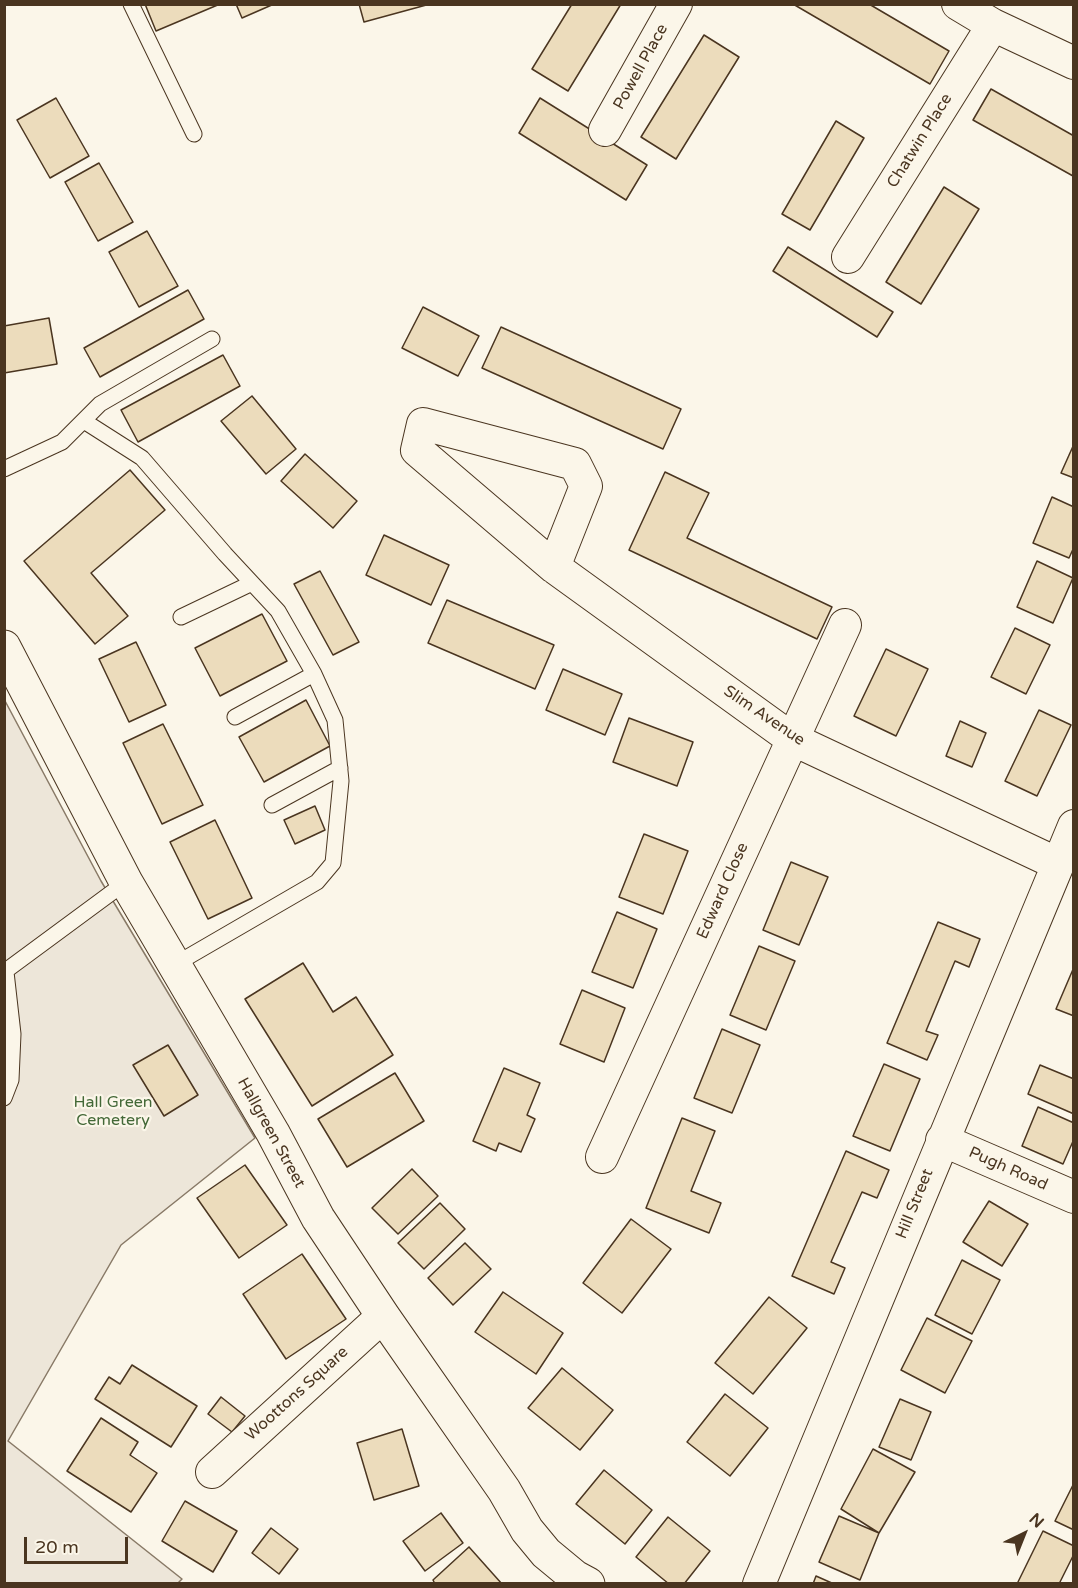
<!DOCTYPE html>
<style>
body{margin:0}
#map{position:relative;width:1078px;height:1588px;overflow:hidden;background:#fbf6e9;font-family:"Varela Round",sans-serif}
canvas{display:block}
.frame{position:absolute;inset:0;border:6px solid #4a3520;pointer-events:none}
.north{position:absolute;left:994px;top:1504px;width:60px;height:60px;-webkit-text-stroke:4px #fbf6e9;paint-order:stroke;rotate:43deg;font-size:16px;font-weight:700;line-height:24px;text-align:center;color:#4a3520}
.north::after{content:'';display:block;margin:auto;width:21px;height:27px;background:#4a3520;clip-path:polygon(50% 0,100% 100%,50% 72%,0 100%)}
.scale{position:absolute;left:24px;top:1537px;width:104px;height:27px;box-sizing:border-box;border:3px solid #4a3520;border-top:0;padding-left:8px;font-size:18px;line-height:21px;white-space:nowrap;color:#4a3520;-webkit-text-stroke:4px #fbf6e9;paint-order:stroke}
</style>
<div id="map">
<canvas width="1078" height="1588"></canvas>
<div class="frame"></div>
<div class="north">N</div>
<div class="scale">20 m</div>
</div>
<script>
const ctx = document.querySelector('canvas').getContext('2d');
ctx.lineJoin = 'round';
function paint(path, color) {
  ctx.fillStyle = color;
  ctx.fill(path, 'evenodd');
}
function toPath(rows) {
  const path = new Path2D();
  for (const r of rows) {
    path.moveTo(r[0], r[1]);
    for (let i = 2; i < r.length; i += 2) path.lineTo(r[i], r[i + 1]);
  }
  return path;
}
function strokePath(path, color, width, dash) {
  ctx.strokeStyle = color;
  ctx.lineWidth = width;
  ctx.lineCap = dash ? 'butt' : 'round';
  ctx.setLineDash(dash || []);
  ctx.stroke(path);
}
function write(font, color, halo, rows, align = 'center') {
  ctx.font = font + ' "Varela Round",sans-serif';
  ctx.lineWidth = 4.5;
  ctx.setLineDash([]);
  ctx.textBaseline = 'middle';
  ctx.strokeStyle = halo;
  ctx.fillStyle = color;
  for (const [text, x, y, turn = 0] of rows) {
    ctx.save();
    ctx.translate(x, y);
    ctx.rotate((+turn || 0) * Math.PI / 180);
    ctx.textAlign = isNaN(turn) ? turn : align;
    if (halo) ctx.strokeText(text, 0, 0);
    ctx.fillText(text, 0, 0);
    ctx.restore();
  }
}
const green = toPath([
 [4,699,101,881,255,1138,121,1245,8,1441,182,1579,178,1583,5,1583,4,699]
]);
paint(green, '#ede6d9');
strokePath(green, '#887966', 1.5);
const building = toPath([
 [145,4,220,4,156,31,145,4],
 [236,4,274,4,242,18,236,4],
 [359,4,430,4,364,22,359,4],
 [572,4,621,4,568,91,532,69,572,4],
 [793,4,869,4,949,51,930,84,793,4],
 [704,35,739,57,676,159,641,137,704,35],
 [991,89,1074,136,1073,176,973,120,991,89],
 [56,98,89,156,50,178,17,120,56,98],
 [540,98,647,165,626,200,519,133,540,98],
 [836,121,864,138,810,230,782,214,836,121],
 [99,163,133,222,98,241,65,182,99,163],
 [944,187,979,209,921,304,886,282,944,187],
 [147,231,178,286,139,307,109,252,147,231],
 [788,247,893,312,877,337,773,271,788,247],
 [188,290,204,319,100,377,84,348,188,290],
 [423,307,479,336,458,376,402,348,423,307],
 [49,318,57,364,4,373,4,326,49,318],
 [501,327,681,409,663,449,482,368,501,327],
 [223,355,240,386,138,442,121,410,223,355],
 [252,396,296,449,266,474,221,421,252,396],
 [1074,444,1074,478,1061,473,1074,444],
 [305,454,357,501,333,528,281,481,305,454],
 [130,470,165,510,91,573,128,616,95,644,24,561,130,470],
 [665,472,709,493,687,538,832,607,817,639,629,550,665,472],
 [1052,497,1074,507,1074,547,1069,558,1033,543,1052,497],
 [384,535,449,565,431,605,366,575,384,535],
 [1037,561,1073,578,1053,623,1017,607,1037,561],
 [320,571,359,642,333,655,294,584,320,571],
 [447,600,554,645,535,689,428,643,447,600],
 [262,614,287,661,220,696,195,648,262,614],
 [1015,628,1050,645,1026,694,991,677,1015,628],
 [136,642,166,705,129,722,99,659,136,642],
 [886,649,928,669,896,736,854,716,886,649],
 [563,669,622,694,605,735,546,710,563,669],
 [306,700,330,746,264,782,239,737,306,700],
 [1039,710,1071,725,1037,796,1005,781,1039,710],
 [629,718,693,742,677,786,613,762,629,718],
 [960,721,986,733,972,767,946,756,960,721],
 [163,724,203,805,162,824,123,743,163,724],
 [315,806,325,830,295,844,284,820,315,806],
 [215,820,252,898,208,919,170,842,215,820],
 [644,834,688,851,663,914,619,897,644,834],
 [791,862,828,877,799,945,763,930,791,862],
 [617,912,657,929,633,988,592,972,617,912],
 [938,922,980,939,969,967,955,961,926,1031,938,1035,927,1060,887,1043,938,922],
 [759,946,795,961,766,1030,730,1015,759,946],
 [303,963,333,1012,356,997,393,1055,312,1106,245,999,303,963],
 [1074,967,1074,1016,1056,1009,1074,967],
 [582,990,625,1008,604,1062,560,1044,582,990],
 [722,1029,760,1045,732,1113,694,1098,722,1029],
 [168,1045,198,1095,164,1116,133,1065,168,1045],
 [884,1064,920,1079,890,1151,853,1136,884,1064],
 [1040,1065,1074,1079,1074,1114,1028,1094,1040,1065],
 [504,1068,540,1083,527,1115,535,1119,521,1152,499,1143,496,1151,473,1141,504,1068],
 [395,1073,424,1121,347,1167,318,1119,395,1073],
 [1038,1107,1074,1123,1074,1139,1063,1164,1022,1146,1038,1107],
 [682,1118,715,1131,691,1191,721,1203,709,1233,646,1208,682,1118],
 [846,1151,889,1170,877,1198,862,1192,831,1262,845,1268,834,1294,792,1276,846,1151],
 [245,1165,287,1225,239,1258,197,1198,245,1165],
 [412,1169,438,1196,398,1234,372,1208,412,1169],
 [989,1201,1028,1224,1002,1266,963,1242,989,1201],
 [440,1203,465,1229,424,1269,398,1243,440,1203],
 [631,1219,671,1249,622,1313,583,1283,631,1219],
 [465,1243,491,1269,453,1305,428,1278,465,1243],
 [302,1254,346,1319,286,1359,243,1294,302,1254],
 [962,1260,1000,1280,972,1334,935,1315,962,1260],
 [503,1292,563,1333,536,1374,475,1332,503,1292],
 [769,1297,807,1328,753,1394,715,1363,769,1297],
 [927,1318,972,1341,945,1393,901,1370,927,1318],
 [132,1365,197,1406,171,1447,95,1399,109,1377,120,1384,132,1365],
 [562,1368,613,1410,580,1450,528,1408,562,1368],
 [725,1394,768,1428,730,1476,687,1442,725,1394],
 [221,1397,245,1416,232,1432,208,1414,221,1397],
 [900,1399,931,1412,911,1460,879,1447,900,1399],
 [101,1418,138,1442,130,1455,157,1473,131,1512,67,1471,101,1418],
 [402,1429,419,1486,374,1500,357,1443,402,1429],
 [873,1449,915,1472,879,1533,841,1509,873,1449],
 [604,1470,652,1510,625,1544,576,1504,604,1470],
 [1074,1483,1074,1530,1055,1521,1074,1483],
 [185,1501,237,1531,213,1572,162,1541,185,1501],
 [441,1513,463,1543,425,1571,403,1541,441,1513],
 [839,1516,879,1533,860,1580,819,1562,839,1516],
 [668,1517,710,1551,684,1584,669,1584,636,1557,668,1517],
 [271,1528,298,1549,279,1574,252,1553,271,1528],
 [1043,1531,1074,1546,1074,1554,1059,1584,1017,1584,1043,1531],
 [469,1547,502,1584,435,1584,433,1580,469,1547],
 [816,1576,834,1584,813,1584,816,1576]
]);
paint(building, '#ecdcbc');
strokePath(building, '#4a3520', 1.5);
const lane = toPath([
 [131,4,194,134],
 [84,421,142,458,225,554,278,611,314,674,335,720,341,781,333,863,317,882,174,965],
 [4,469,62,442,100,404,212,339],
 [181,617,252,583],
 [235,717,314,674],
 [272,805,340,768],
 [4,972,126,882],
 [4,1098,11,1080,13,1034,6,972]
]);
const street = toPath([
 [958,4,993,25,1074,63],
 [605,130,676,4],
 [848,257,993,25],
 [554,567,586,486,575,464,423,424,417,450,554,567,792,739,1058,864],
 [942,1140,1074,1197],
 [602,1157,845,625],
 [212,1472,383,1316],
 [759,1584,1074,826]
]);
const secondary = toPath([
 [4,647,126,882,273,1133,318,1218,383,1316,504,1490,527,1530,546,1553,575,1577,588,1584]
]);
strokePath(lane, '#4a3520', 17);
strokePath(street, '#4a3520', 34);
strokePath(secondary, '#4a3520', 35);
strokePath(lane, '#fbf6e9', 15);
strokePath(street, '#fbf6e9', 32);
strokePath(secondary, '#fbf6e9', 33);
write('16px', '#4a3520', '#fbf6e9', [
 ["Powell Place",641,67,-61],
 ["Chatwin Place",920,141,-58],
 ["Slim Avenue",764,716,34],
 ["Edward Close",723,891,-66],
 ["Hallgreen Street",271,1133,61],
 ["Pugh Road",1008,1169,24],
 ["Hill Street",915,1204,-68],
 ["Woottons Square",297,1394,-42]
]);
write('16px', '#436837', '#fbf6e9', [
 ["Hall Green",113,1103],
 ["Cemetery",113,1121]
]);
</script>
